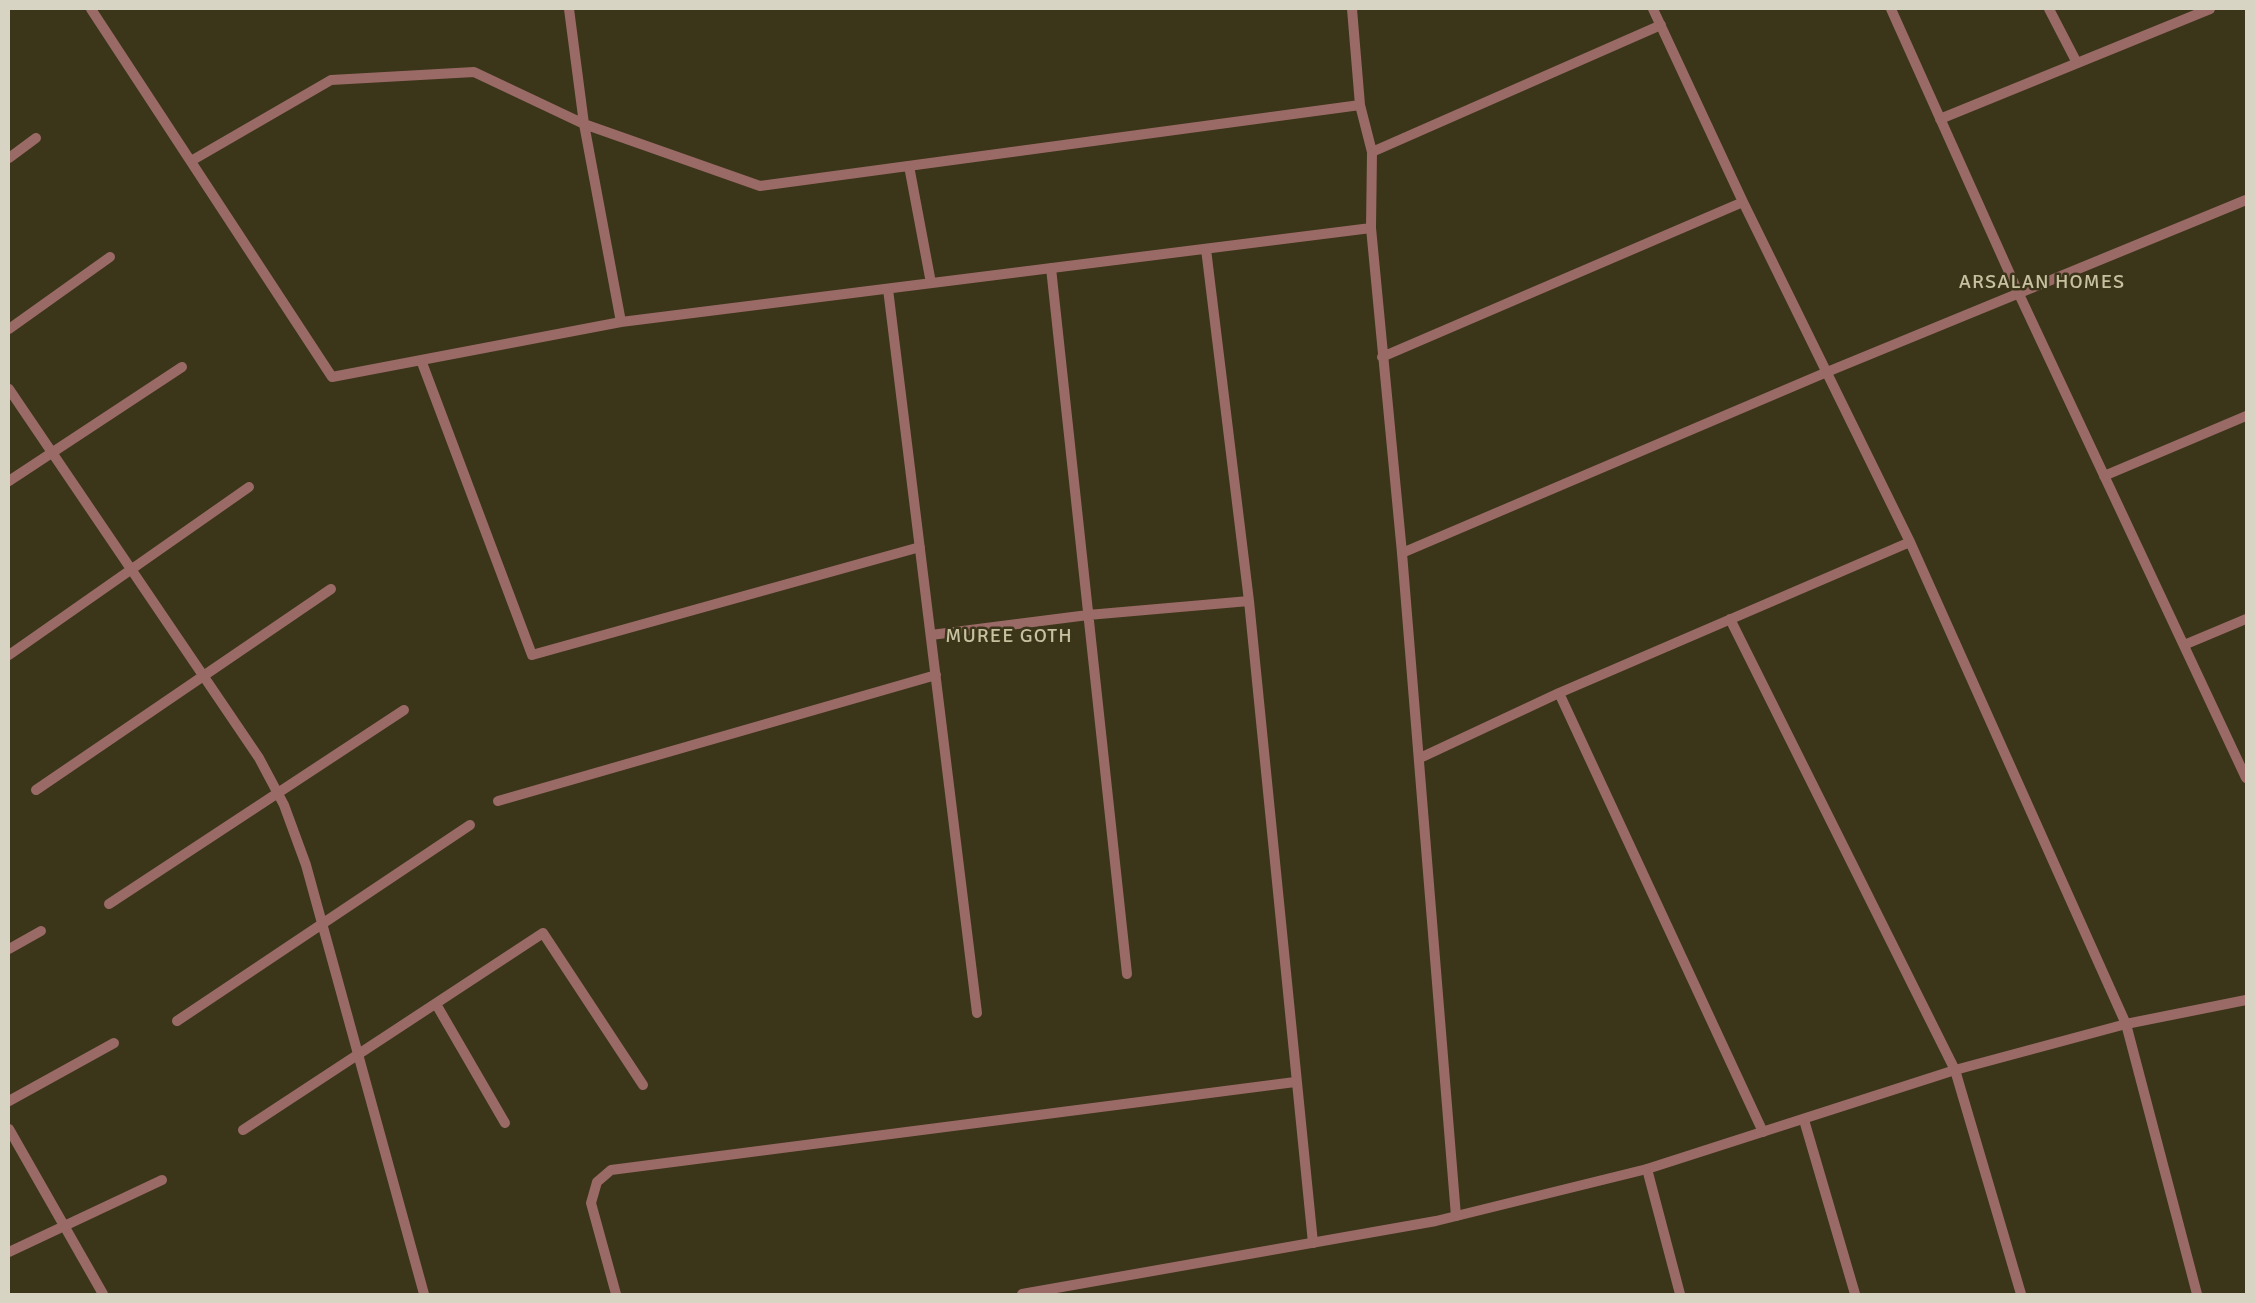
<!DOCTYPE html>
<style>
body{margin:0}
#map{position:relative;width:2255px;height:1303px;overflow:hidden;background:#3b3519;font-family:Signika,sans-serif}
canvas{display:block}
.frame{position:absolute;inset:0;border:10px solid #d7d4c4;pointer-events:none}
</style>
<div id="map">
<canvas width="2255" height="1303"></canvas>
<div class="frame"></div>
</div>
<script>
const ctx = document.querySelector('canvas').getContext('2d');
ctx.lineJoin = 'round';
function toPath(rows) {
  const path = new Path2D();
  for (const r of rows) {
    path.moveTo(r[0], r[1]);
    for (let i = 2; i < r.length; i += 2) path.lineTo(r[i], r[i + 1]);
  }
  return path;
}
function strokePath(path, color, width, dash) {
  ctx.strokeStyle = color;
  ctx.lineWidth = width;
  ctx.lineCap = dash ? 'butt' : 'round';
  ctx.setLineDash(dash || []);
  ctx.stroke(path);
}
function write(font, color, halo, rows, align = 'center') {
  ctx.font = font + ' Signika,sans-serif';
  ctx.lineWidth = 5;
  ctx.setLineDash([]);
  ctx.textBaseline = 'middle';
  ctx.strokeStyle = halo;
  ctx.fillStyle = color;
  for (const [text, x, y, turn = 0] of rows) {
    ctx.save();
    ctx.translate(x, y);
    ctx.rotate((+turn || 0) * Math.PI / 180);
    ctx.textAlign = isNaN(turn) ? turn : align;
    if (halo) ctx.strokeText(text, 0, 0);
    ctx.fillText(text, 0, 0);
    ctx.restore();
  }
}
strokePath(toPath([
 [91,9,332,377,621,322,1371,228],
 [569,9,584,124,621,322],
 [1352,9,1360,105,1372,152,1371,228,1402,553,1456,1216],
 [1653,9,1743,202,1910,542,2126,1024,2197,1294],
 [1891,9,2018,292,2246,778],
 [2049,9,2077,63],
 [1940,119,2210,9],
 [1372,152,1661,25],
 [9,158,36,138],
 [191,161,331,80,474,72,584,124,760,186,1360,105],
 [909,166,931,283],
 [1206,249,1249,601,1313,1243],
 [1051,268,1127,974],
 [888,289,977,1013],
 [9,329,110,257],
 [1382,357,1743,202],
 [421,360,532,655,920,547],
 [9,389,259,758,284,805,306,865,424,1294],
 [2104,476,2246,416],
 [9,481,182,367],
 [1402,553,1827,372,2246,200],
 [1730,619,1955,1070,2021,1294],
 [931,635,1088,615,1249,601],
 [2184,645,2246,619],
 [9,655,249,487],
 [1559,693,1763,1132],
 [1420,758,1559,693,1910,542],
 [36,790,331,589],
 [498,801,936,675],
 [109,904,404,710],
 [9,949,41,931],
 [436,1004,505,1123],
 [177,1021,470,825],
 [9,1101,114,1043],
 [1804,1120,1855,1294],
 [9,1129,103,1294],
 [243,1130,543,933,643,1085],
 [1647,1169,1680,1294],
 [9,1252,162,1180],
 [616,1294,591,1203,597,1182,611,1170,1295,1082]
]), '#9a6a66', 10);
strokePath(toPath([
 [1022,1294,1436,1221,1647,1169,1955,1070,2126,1024,2246,1000]
]), '#9a6a66', 10);
ctx.letterSpacing = '1px';
write('20px', '#c7c1a0', '#3b3519', [
 ["ARSALAN HOMES",2042,283],
 ["MUREE GOTH",1009,637]
]);
ctx.letterSpacing = '0px';
</script>
